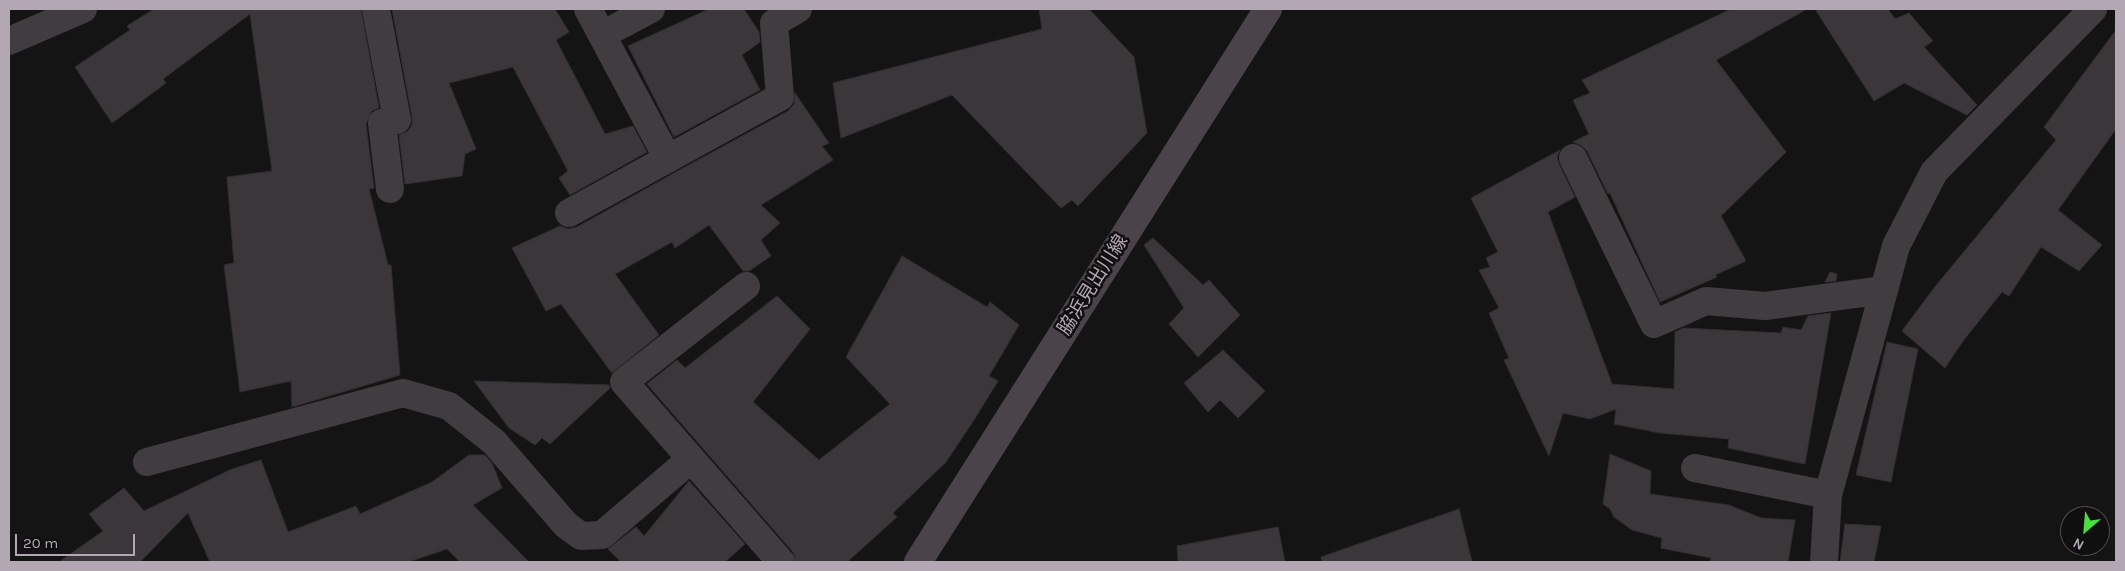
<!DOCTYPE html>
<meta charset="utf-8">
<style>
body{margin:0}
#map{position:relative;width:2125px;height:571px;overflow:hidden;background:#151415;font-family:Karla,sans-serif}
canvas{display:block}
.frame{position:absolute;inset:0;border:10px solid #b4a7b4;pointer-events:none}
.north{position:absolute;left:2060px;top:506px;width:50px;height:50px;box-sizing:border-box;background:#100f10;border:1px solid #524c52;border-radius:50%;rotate:207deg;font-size:14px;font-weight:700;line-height:20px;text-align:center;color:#b4a7b4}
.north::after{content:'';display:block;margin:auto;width:18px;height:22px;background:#4ade43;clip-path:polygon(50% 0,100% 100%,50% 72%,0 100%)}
.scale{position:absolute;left:15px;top:534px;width:120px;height:22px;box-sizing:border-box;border:2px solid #b4a7b4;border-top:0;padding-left:6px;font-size:15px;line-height:18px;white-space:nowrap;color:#b4a7b4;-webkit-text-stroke:4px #100f10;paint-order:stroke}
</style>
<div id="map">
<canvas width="2125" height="571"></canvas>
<div class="frame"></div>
<div class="north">N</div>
<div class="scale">20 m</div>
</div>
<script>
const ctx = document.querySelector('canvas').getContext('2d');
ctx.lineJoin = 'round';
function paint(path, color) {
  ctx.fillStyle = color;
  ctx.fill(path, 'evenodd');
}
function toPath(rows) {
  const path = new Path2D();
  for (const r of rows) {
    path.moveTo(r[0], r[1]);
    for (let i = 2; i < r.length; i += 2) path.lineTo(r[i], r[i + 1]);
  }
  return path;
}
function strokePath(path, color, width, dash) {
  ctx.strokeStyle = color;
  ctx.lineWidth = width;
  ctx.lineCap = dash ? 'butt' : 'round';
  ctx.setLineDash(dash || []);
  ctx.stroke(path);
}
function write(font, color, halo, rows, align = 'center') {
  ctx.font = font + ' Karla,"Noto Sans JP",sans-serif';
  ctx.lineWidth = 5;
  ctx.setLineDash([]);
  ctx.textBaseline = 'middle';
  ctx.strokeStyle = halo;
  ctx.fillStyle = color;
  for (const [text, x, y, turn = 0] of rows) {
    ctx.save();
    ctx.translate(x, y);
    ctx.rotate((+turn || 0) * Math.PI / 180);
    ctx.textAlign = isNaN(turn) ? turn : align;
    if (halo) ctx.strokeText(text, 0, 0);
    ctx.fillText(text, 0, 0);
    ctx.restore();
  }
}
const building = toPath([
 [154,9,361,9,379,108,372,111,366,124,374,188,369,189,388,265,391,265,400,375,292,407,291,381,240,392,224,265,234,263,227,177,272,171,250,14,163,79,166,83,112,123,75,67,130,30,127,26,154,9],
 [392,9,555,9,569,32,556,40,605,134,633,126,647,152,570,195,559,178,568,171,513,67,449,83,476,149,465,154,462,176,405,184,399,135,408,131,412,125,412,117,392,9],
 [709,9,744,9,759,32,760,42,742,55,760,90,674,137,628,46,709,9],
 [1039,9,1089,9,1134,57,1147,133,1078,206,1072,200,1061,208,952,95,841,138,833,83,1042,29,1039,9],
 [1731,9,1807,9,1716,60,1786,152,1721,216,1746,261,1715,275,1717,277,1660,302,1610,193,1608,194,1587,151,1581,145,1573,142,1589,134,1573,100,1590,93,1582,80,1731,9],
 [1815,9,1888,9,1895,19,1909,13,1933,41,1924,47,1977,105,1967,115,1904,83,1874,101,1815,9],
 [2116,30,2116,129,2058,210,2102,245,2079,271,2041,247,2009,296,2002,292,1963,341,1945,368,1902,331,1934,288,2056,140,2044,127,2116,30],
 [795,93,829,143,822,146,833,160,761,205,780,223,761,240,771,256,749,271,743,271,709,225,675,248,672,242,615,274,659,335,612,373,561,304,546,311,512,248,560,226,568,229,577,227,676,172,788,111,794,104,795,93],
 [1560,150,1557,157,1559,164,1575,197,1548,212,1612,384,1674,389,1675,332,1683,328,1781,333,1783,327,1801,330,1808,316,1831,313,1805,464,1728,448,1729,439,1660,433,1614,424,1616,409,1590,419,1563,413,1549,456,1504,360,1509,358,1489,313,1499,308,1479,270,1490,267,1486,258,1498,252,1471,198,1560,150],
 [1153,238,1203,285,1209,280,1240,315,1198,357,1169,324,1184,308,1144,245,1153,238],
 [902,256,987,307,990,302,1019,325,989,376,998,381,974,420,946,462,893,513,897,517,847,562,796,562,793,552,647,384,677,360,685,368,777,296,810,329,753,402,819,460,890,404,846,357,902,256],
 [1830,272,1837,274,1836,281,1825,282,1830,272],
 [1887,342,1918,349,1891,482,1856,475,1887,342],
 [1223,350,1265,391,1238,418,1220,400,1208,412,1184,383,1223,350],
 [474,381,609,385,610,388,550,444,542,438,535,445,509,428,474,381],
 [1610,454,1651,471,1650,494,1729,505,1761,518,1795,520,1788,562,1710,562,1711,558,1661,548,1662,538,1632,530,1614,517,1610,509,1603,504,1610,454],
 [469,455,485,455,492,463,502,488,473,505,529,562,460,562,447,549,408,562,210,562,188,513,140,562,59,562,103,531,89,514,124,488,144,511,232,469,261,460,288,532,356,506,360,514,432,482,469,455],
 [689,481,745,544,725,562,621,562,608,549,636,527,644,536,689,481],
 [1459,509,1472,562,1322,562,1321,557,1459,509],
 [1845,524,1881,526,1874,562,1840,562,1845,524],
 [1278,527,1285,562,1178,562,1177,546,1278,527]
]);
paint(building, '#3a3639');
strokePath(building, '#312e30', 1);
strokePath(toPath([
 [376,9,397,120,382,123,390,189],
 [588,9,668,159],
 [602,35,651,9],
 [9,41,83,9],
 [1573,158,1654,324,1706,301,1765,306,1884,290],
 [569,213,780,97,774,23,798,9],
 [746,286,624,382,781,562],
 [147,462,403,393,449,406,494,442,566,525,581,536,602,535,691,459],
 [1695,468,1828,495],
 [1824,562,1828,495,1896,246,1934,172,2093,9]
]), '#413c40', 28);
strokePath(toPath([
 [918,562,1268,9]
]), '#4a4349', 28);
write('19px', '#b4a7b4', '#100f10', [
 ["脇浜見出川線",1093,285,-58]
]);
</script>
